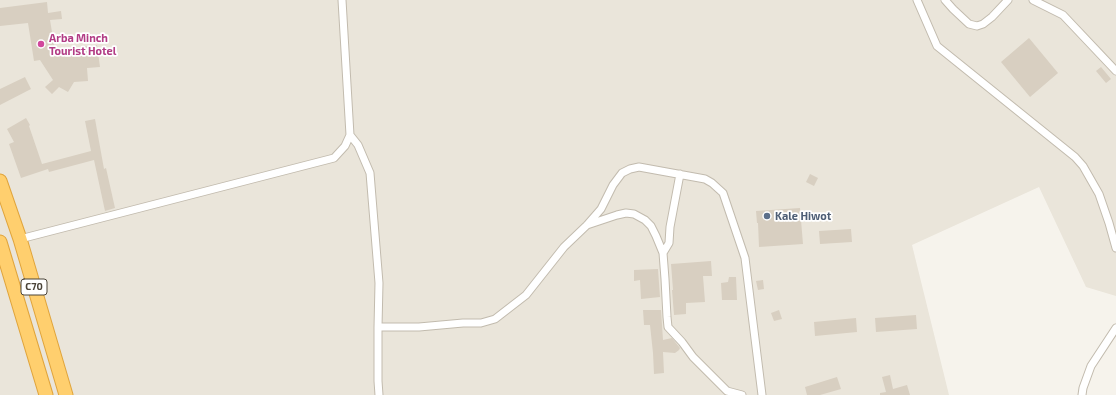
<!DOCTYPE html>
<style>
body{margin:0}
canvas{display:block;background:#f6f3ec}
</style>
<canvas width="1116" height="395"></canvas>
<script>
const ctx = document.querySelector('canvas').getContext('2d');
ctx.lineJoin = 'round';
function paint(path, color) {
  ctx.fillStyle = color;
  ctx.fill(path, 'evenodd');
}
function toPath(rows) {
  const path = new Path2D();
  for (const r of rows) {
    path.moveTo(r[0], r[1]);
    for (let i = 2; i < r.length; i += 2) path.lineTo(r[i], r[i + 1]);
  }
  return path;
}
function strokePath(path, color, width, dash) {
  ctx.strokeStyle = color;
  ctx.lineWidth = width;
  ctx.lineCap = dash ? 'butt' : 'round';
  ctx.setLineDash(dash || []);
  ctx.stroke(path);
}
function write(font, color, halo, rows, align = 'center') {
  ctx.font = font + ' "Exo 2",sans-serif';
  ctx.lineWidth = 3.5;
  ctx.setLineDash([]);
  ctx.textBaseline = 'middle';
  ctx.strokeStyle = halo;
  ctx.fillStyle = color;
  for (const [text, x, y, turn = 0] of rows) {
    ctx.save();
    ctx.translate(x, y);
    ctx.rotate((+turn || 0) * Math.PI / 180);
    ctx.textAlign = isNaN(turn) ? turn : align;
    if (halo) ctx.strokeText(text, 0, 0);
    ctx.fillText(text, 0, 0);
    ctx.restore();
  }
}
paint(toPath([
 [0,0,1116,0,1116,296,1086,287,1039,187,912,245,949,395,0,395]
]), '#eae5da');
paint(toPath([
 [47,2,48,13,61,11,62,19,50,20,55,50,97,45,100,67,87,68,88,81,74,82,68,92,59,87,52,94,45,87,53,80,40,60,34,61,28,23,0,26,0,8],
 [1029,38,1058,73,1030,97,1001,62],
 [1101,67,1111,79,1106,83,1096,71],
 [25,77,31,89,0,105,0,89],
 [26,118,30,125,29,126,42,164,91,151,85,121,95,119,104,169,106,168,115,208,105,211,94,160,49,172,48,169,21,178,9,144,14,142,7,129],
 [810,174,818,178,814,186,806,182],
 [800,208,803,244,759,247,758,223,757,223,756,211],
 [851,229,852,242,820,244,819,231],
 [711,261,712,276,703,276,705,302,686,303,686,314,674,315,672,290,673,290,671,264],
 [658,269,660,297,641,299,640,280,634,281,634,270],
 [729,277,736,277,737,300,722,300,721,283,728,282],
 [763,280,764,289,758,290,756,281],
 [643,310,661,310,663,340,672,338,680,348,679,350,675,353,663,352,664,373,654,374,653,353,650,325,644,325],
 [779,310,782,319,774,321,771,313],
 [916,315,917,329,876,332,875,318],
 [856,318,857,332,815,336,814,322],
 [890,375,893,389,907,385,910,395,880,395,880,393,886,392,882,377],
 [837,377,841,389,820,395,807,395,805,387]
]), '#d8cfc1');
const street = toPath([
 [917,0,937,46,1075,157,1083,166,1099,194,1109,223,1116,248],
 [945,0,953,9,969,24,977,26,983,24,992,17,1008,0],
 [1033,0,1063,15,1116,71],
 [350,135,358,145,370,173,379,283,378,327,378,381,379,395],
 [587,225,617,215,626,213,634,214,645,220,651,226,656,236,663,253,665,279,667,317,668,327,682,342,693,357,727,391,742,395],
 [20,239,334,158,345,146,350,135,342,0],
 [663,253,669,243,670,227,680,174],
 [378,327,419,327,463,323,481,323,495,319,526,295,564,247,587,225,601,209,613,185,622,173,630,169,639,167,705,179,712,183,723,193,745,258,762,395],
 [1082,395,1083,388,1091,366,1116,328]
]);
const highway = toPath([
 [0,181,20,239,66,395],
 [0,242,46,395]
]);
strokePath(street, '#c2bbae', 9);
strokePath(highway, '#e0a43c', 15);
strokePath(street, '#fff', 7);
strokePath(highway, '#ffcf6e', 13);
for (const [x, y, r, color] of [
 [41,44,4,"#d1479c"],
 [767,216,4,"#5c6f8a"]
]) {
  const dot = new Path2D();
  dot.arc(x, y, r, 0, 2 * Math.PI);
  ctx.fillStyle = color;
  ctx.fill(dot);
  strokePath(dot, '#fff', 1.5);
}
for (const [x, y, w] of [
 [34,287,26]
]) {
  const box = new Path2D();
  box.roundRect(x - w / 2, y - 8, w, 16, 3);
  ctx.fillStyle = '#fff';
  ctx.fill(box);
  strokePath(box, '#4b4439', 1);
}
write('bold 10px', '#4b4439', null, [
 ["C70",34,287]
]);
write('bold 11px', '#b23c85', '#fff', [
 ["Arba Minch",49,38],
 ["Tourist Hotel",49,51]
], 'left');
write('bold 11px', '#4e5e75', '#fff', [
 ["Kale Hiwot",775,216]
], 'left');
</script>
